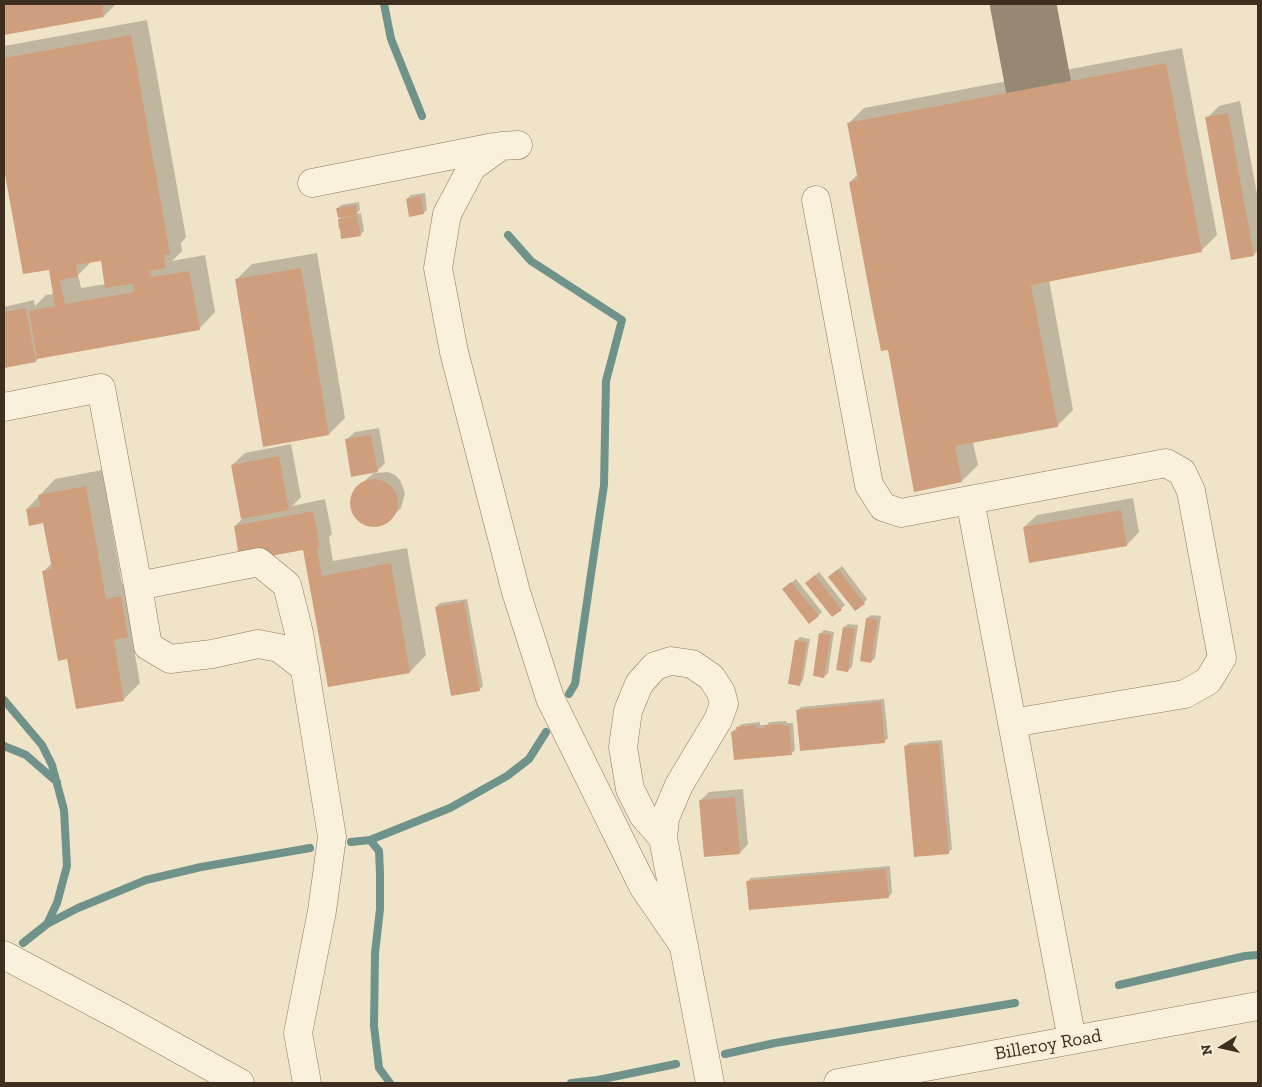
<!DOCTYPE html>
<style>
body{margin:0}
#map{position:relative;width:1262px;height:1087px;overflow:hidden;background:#f0e4c8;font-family:"Zilla Slab",serif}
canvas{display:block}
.frame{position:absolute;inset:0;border:5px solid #3d2e20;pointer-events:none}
.north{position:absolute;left:1197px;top:1022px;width:50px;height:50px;-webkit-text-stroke:4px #f7eed8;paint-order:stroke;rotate:260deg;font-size:14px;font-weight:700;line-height:20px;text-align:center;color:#3d2e20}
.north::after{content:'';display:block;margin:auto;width:18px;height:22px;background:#3d2e20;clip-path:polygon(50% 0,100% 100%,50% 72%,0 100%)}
</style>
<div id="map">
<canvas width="1262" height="1087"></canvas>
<div class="frame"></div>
<div class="north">N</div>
</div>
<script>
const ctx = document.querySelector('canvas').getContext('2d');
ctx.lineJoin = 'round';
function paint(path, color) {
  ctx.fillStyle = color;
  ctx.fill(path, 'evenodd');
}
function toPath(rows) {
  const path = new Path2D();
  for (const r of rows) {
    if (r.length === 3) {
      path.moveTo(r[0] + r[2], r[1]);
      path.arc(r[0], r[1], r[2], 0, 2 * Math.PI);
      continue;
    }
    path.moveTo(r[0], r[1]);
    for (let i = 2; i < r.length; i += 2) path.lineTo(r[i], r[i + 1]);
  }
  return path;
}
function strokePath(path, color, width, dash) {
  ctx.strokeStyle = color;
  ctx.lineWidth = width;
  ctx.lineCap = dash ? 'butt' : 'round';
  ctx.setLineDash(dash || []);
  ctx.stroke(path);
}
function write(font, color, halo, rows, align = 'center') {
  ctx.font = font + ' "Zilla Slab",serif';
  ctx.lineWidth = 4.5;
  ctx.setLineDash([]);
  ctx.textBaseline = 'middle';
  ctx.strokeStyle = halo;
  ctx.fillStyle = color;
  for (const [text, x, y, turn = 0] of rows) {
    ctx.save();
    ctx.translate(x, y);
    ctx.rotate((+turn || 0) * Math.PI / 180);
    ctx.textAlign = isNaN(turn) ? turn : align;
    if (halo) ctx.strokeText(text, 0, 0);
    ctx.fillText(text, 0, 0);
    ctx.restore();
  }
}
paint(toPath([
 [4,4,116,4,104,16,4,34],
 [147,20,186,237,181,243,182,251,172,261,205,255,215,312,199,329,40,357,36,361,4,362,4,307,34,300,35,306,46,295,54,294,50,268,24,273,4,162,4,46],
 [102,259,106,284,81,288,78,275,92,261],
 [1182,48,1217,235,1201,251,1049,280,1073,410,1057,426,973,442,978,465,962,481,889,349,850,182,858,174,848,124,864,108],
 [1240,101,1258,200,1258,250,1254,255,1207,118,1219,106],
 [425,193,427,210,423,213,407,199,411,195],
 [359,202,360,210,356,214,361,213,364,231,360,235,342,238,339,220,343,215,337,209,341,205],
 [317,253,345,418,329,434,236,280,252,264],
 [379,428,385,463,375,473,388,472,395,475,400,480,405,493,401,508,387,522,373,526,365,524,354,514,351,507,351,499,359,486,376,471,346,440,355,432],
 [291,444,301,497,292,506,325,499,332,534,329,537,333,561,407,548,426,655,410,672,329,686,304,549,235,526,242,519,232,465,245,453],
 [102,470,122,584,137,581,144,620,131,633,140,683,124,699,77,708,68,658,43,572,52,563,44,522,27,509,55,479],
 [1133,498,1139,532,1127,545,1024,527,1037,515],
 [842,566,867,599,864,603,834,573],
 [819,572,845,605,841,609,811,579],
 [796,579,822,612,818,616,787,586],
 [467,599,483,686,479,690,436,607,440,603],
 [871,615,881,616,875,658,871,662,867,618],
 [848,624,858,625,852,667,848,671,844,627],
 [824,630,834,632,828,673,824,677,820,634],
 [800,637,810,639,803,680,800,684,796,641],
 [884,699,888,738,884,742,797,711,801,707],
 [786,721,787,723,793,723,795,750,791,754,732,732,742,724,760,722,760,725,767,725,769,722],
 [942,740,952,849,948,853,905,746,909,743],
 [743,789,748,844,740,853,701,800,709,792],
 [890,866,892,893,888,897,748,881,751,878]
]), '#0003');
strokePath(toPath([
 [384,4,391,39,422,116],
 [508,235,531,261,622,320,606,381,604,485,575,684,569,694],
 [4,700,42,745,52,765,64,810,67,866,57,903,47,924],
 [4,746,26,755,57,782],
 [370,840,379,851,380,873,380,909,375,953,374,1026,379,1068,390,1083],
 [351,842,370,840,450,808,507,776,529,759,546,732],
 [23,943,47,924,78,908,146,880,201,867,310,848],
 [1119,985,1245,956,1258,955],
 [725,1054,775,1043,1015,1003],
 [571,1083,598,1080,676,1064]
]), '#6f938a', 8);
strokePath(toPath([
 [1023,4,1039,89]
]), '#968974', 66);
paint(toPath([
 [4,4,102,4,104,17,4,35],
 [131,35,170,254,164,255,166,268,149,271,152,277,189,271,200,330,37,359,29,311,55,306,49,270,23,274,4,169,4,58],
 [101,261,105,288,133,284,134,292,65,304,60,280,78,277,76,265],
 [1166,63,1202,252,1031,285,1058,427,955,446,962,482,914,492,888,350,881,351,872,306,849,182,858,180,847,123],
 [1228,113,1254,256,1231,260,1205,117],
 [421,196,424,214,409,217,406,199],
 [356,205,357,215,338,218,336,208],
 [357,216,359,226,339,229,338,219],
 [359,226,361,236,341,239,340,229],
 [301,268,329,435,263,447,235,279],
 [26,308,36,362,4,368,4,312],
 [371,435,378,472,351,477,345,439],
 [279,456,289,510,241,519,231,465],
 [374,503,24],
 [86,486,106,599,121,596,128,637,114,640,124,701,76,709,67,659,58,661,42,571,52,569,43,523,29,526,26,509,40,506,38,495],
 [1121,510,1127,546,1029,563,1023,527],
 [313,511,320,547,317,548,322,576,391,563,410,673,328,687,303,550,260,558,239,557,234,526],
 [838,569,865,604,855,611,828,577],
 [815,575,842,610,832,617,805,583],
 [791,582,819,616,809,624,782,589],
 [464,602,480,691,451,696,435,607],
 [866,618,878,620,871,663,860,661],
 [843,627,855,629,848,672,836,670],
 [819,633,831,635,824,678,813,676],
 [795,640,807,642,800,686,788,684],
 [881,702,885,743,800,751,796,710],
 [783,724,783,726,789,726,792,755,734,760,731,732,737,731,736,727,756,725,757,728,765,728,764,725],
 [939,743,949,854,914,857,904,746],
 [735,797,740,854,704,857,699,800],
 [886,869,889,898,749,910,746,881]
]), '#cf9f7d');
const minor = toPath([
 [518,145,501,146,472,167,447,214,438,268,454,352,516,592,550,698,643,886,684,946],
 [312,183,494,147],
 [816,200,869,485,883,507,901,513,1166,463,1182,472,1191,491,1222,658,1208,681,1185,694,1012,723],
 [4,407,101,388,138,586,259,562,287,585,299,633,332,837,322,911,298,1033,307,1083],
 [970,500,1072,1040],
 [138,586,148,646,170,659,212,654,258,644,279,648,305,668],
 [663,838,643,815,630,789,623,747,628,711,639,684,655,666,671,661,692,664,711,677,721,692,724,704,718,720,679,785,665,818,663,838,710,1083],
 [4,955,121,1017,240,1083],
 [838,1083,1258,1006]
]);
strokePath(minor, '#8d765c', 29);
strokePath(minor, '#faf1dc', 28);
write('19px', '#3d2e20', '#f7eed8', [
 ["Billeroy Road",1048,1045,-10]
]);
</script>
